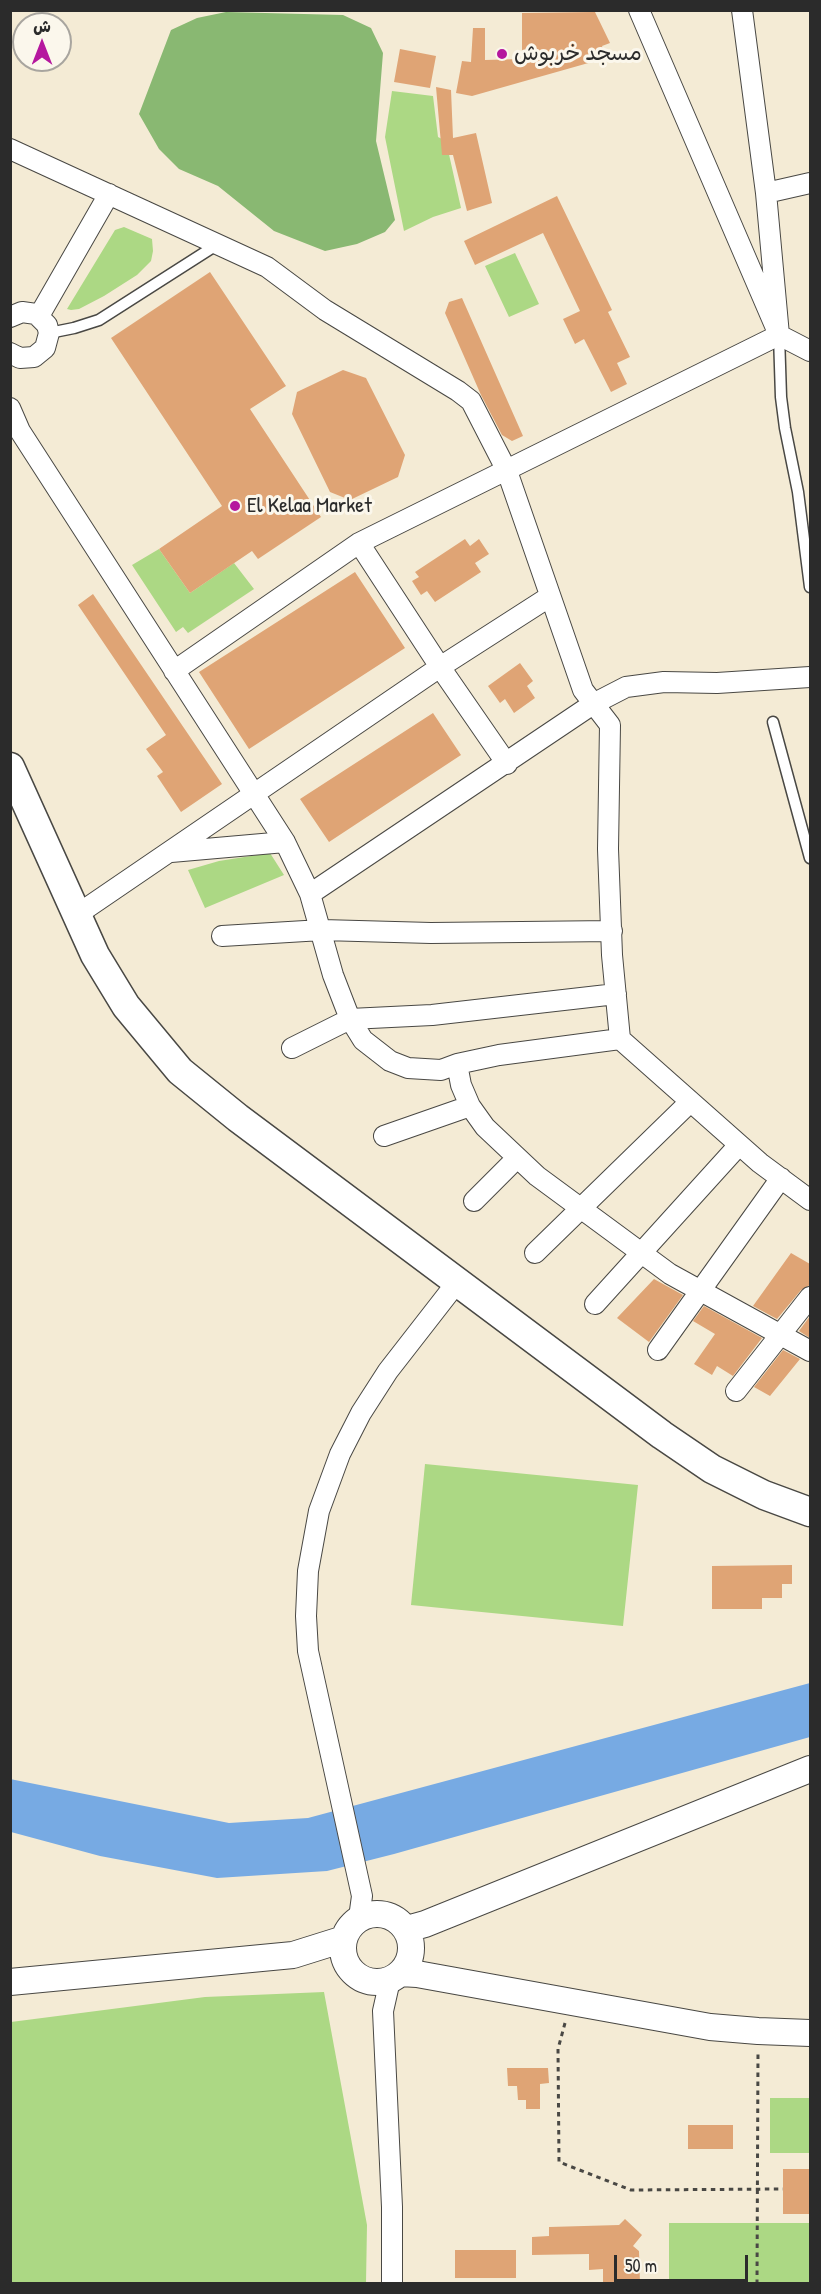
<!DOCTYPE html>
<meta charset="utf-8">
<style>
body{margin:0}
#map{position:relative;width:821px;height:2294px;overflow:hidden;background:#f4ebd5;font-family:"Patrick Hand","Playpen Sans Arabic",sans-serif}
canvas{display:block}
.frame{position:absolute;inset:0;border:12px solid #2b2b2b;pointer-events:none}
.north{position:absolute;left:12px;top:12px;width:60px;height:60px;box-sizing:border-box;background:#fbf7ec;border:2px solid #a8a59f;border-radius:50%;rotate:0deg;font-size:16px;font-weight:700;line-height:24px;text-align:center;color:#2b2b2b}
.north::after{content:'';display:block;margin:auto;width:21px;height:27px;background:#b5179e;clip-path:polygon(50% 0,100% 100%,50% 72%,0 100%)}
.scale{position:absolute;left:614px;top:2255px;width:134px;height:27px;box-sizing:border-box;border:3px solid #2b2b2b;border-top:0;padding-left:8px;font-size:18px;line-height:21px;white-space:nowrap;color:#2b2b2b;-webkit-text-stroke:4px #fbf7ec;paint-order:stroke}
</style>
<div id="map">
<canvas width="821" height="2294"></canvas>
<div class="frame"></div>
<div class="north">ش</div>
<div class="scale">50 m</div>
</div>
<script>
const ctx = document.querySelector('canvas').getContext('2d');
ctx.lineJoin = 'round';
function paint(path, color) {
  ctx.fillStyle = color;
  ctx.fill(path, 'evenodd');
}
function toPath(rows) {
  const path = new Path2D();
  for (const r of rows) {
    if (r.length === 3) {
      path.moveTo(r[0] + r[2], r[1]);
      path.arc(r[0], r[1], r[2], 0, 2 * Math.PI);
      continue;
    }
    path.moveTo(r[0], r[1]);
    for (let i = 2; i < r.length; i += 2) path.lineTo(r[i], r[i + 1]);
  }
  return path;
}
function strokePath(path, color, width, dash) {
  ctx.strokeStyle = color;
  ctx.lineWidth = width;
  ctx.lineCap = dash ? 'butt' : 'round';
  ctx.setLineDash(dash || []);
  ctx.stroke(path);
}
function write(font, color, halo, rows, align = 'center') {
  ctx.font = font + ' "Patrick Hand","Playpen Sans Arabic",sans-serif';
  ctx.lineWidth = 6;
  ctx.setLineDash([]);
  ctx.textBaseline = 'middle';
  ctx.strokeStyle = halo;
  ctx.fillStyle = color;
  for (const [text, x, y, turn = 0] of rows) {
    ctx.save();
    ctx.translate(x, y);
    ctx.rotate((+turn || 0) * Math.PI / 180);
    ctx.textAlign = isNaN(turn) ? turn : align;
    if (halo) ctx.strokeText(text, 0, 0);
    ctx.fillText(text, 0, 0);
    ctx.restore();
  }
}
paint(toPath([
 [392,91,433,96,438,137,446,141,461,208,433,217,404,231,385,137],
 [124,227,152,239,153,251,151,261,137,275,104,296,79,309,71,310,67,309,115,230],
 [515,253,539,304,509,317,485,266],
 [159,549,190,593,234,563,254,589,188,633,183,627,176,632,132,565],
 [270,853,284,875,205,908,188,870,219,861],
 [425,1464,638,1485,623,1626,411,1605],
 [324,1992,367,2225,366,2283,11,2283,11,2022,205,1997],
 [770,2098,810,2098,810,2153,770,2153],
 [669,2223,810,2223,810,2283,669,2283]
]), '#acd884');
paint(toPath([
 [226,12,343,15,371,28,383,53,376,141,395,220,385,232,357,244,325,251,274,231,218,186,179,169,159,149,139,114,171,30,197,18]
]), '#89b872');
paint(toPath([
 [810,1683,810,1737,394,1854,327,1871,217,1878,100,1856,11,1832,10,1779,229,1823,308,1818]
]), '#77aae3');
paint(toPath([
 [595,12,610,43,602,46,606,58,472,96,456,93,462,61,471,62,473,28,485,28,485,60,522,59,522,13],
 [400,49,436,56,430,88,394,82],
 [436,87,451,90,453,138,476,133,492,203,467,211,453,155,442,155],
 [557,196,612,310,608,312,630,357,617,363,627,384,611,392,584,339,575,344,563,319,580,311,543,233,475,265,464,241],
 [210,272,286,386,250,409,321,517,258,559,252,551,190,593,159,549,222,506,111,338],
 [462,298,523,436,512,441,502,435,481,395,445,313,449,302],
 [343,370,366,378,405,455,398,477,350,500,330,492,292,414,297,392],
 [465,539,470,546,479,539,489,554,475,563,481,572,435,602,427,591,421,595,412,581,419,577,415,572],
 [355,572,405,648,249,749,199,672],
 [93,594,222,784,181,812,157,776,163,772,146,749,166,735,78,605],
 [520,663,533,681,527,686,535,698,514,713,505,699,500,703,488,686],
 [433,713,461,755,329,842,300,799],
 [791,1253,810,1264,810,1285,801,1290,777,1319,753,1306],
 [654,1279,683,1295,649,1342,617,1318],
 [704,1306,762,1338,733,1376,717,1366,712,1375,694,1364,715,1334,693,1321],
 [810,1316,810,1338,799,1331],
 [783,1350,800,1359,770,1396,754,1387],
 [792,1565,792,1584,782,1584,782,1598,762,1598,762,1609,712,1609,712,1566],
 [507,2068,548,2068,549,2083,540,2084,540,2109,526,2109,526,2100,518,2100,517,2086,508,2086],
 [688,2125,733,2125,733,2149,688,2149],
 [783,2169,810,2169,810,2214,783,2214],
 [625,2219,642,2235,633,2246,639,2251,640,2283,603,2283,603,2269,589,2270,589,2254,532,2255,532,2237,549,2236,549,2227,619,2225],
 [455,2250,516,2250,516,2278,455,2278]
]), '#dfa475');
const service = toPath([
 [49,333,74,328,99,320,218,244],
 [779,335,781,397,785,428,798,492,810,587],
 [773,722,810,858]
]);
const minor = toPath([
 [639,10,779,335,810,351],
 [10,149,267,267,325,310,458,391,471,401,507,471,583,690,610,725,608,849,612,955,620,1039,760,1163,810,1200],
 [766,193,810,183],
 [39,316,109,194],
 [10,317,22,312,36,314,47,325,49,333,45,348,34,357,20,358,10,353],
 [10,408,20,431,285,842,310,894,333,975,350,1019,363,1040,390,1061,408,1068,441,1070,457,1064,461,1085,470,1106,485,1127,537,1176,670,1274,810,1351],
 [359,543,440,667,507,764],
 [174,671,359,543,779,335,766,193,742,10],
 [171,852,285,842],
 [310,894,593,704,626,687,664,682,717,683,810,677],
 [78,914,440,667,549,597],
 [222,936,322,930,431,933,612,931],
 [292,1048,350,1019,432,1015,616,994],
 [457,1064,499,1055,620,1039],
 [384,1136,470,1106],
 [474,1201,517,1158],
 [535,1253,690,1102],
 [595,1304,739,1145],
 [658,1350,781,1178],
 [736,1391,810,1297],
 [359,1918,362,1896,308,1651,306,1616,308,1571,319,1511,340,1454,361,1413,388,1371,458,1281],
 [390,1980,383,2011,392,2207,392,2284]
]);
const tertiary = toPath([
 [377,1948,34],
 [407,1929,425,1924,810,1769],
 [400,1973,417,1974,710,2027,758,2031,810,2033],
 [10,1982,293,1955,344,1939]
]);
const secondary = toPath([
 [10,767,95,955,126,1006,180,1071,238,1118,662,1435,712,1469,764,1495,810,1512]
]);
strokePath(service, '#494844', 13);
strokePath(minor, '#494844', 22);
strokePath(tertiary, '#494844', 28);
strokePath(secondary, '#494844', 31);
strokePath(toPath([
 [565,2023,558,2049,559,2162,631,2190,783,2189],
 [757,2284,758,2051]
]), '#494844', 3, [4.5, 4.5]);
strokePath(service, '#fff', 10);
strokePath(minor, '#fff', 20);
strokePath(tertiary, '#fff', 26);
strokePath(secondary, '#fff', 28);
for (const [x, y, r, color] of [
 [502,54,6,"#b5179e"],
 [235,506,6,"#b5179e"]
]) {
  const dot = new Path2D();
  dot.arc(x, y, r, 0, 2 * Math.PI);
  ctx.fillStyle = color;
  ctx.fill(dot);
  strokePath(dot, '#fbf7ec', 2);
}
write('22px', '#2b2b2b', '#fbf7ec', [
 ["مسجد خربوش",514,54],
 ["El Kelaa Market",247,506]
], 'left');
</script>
